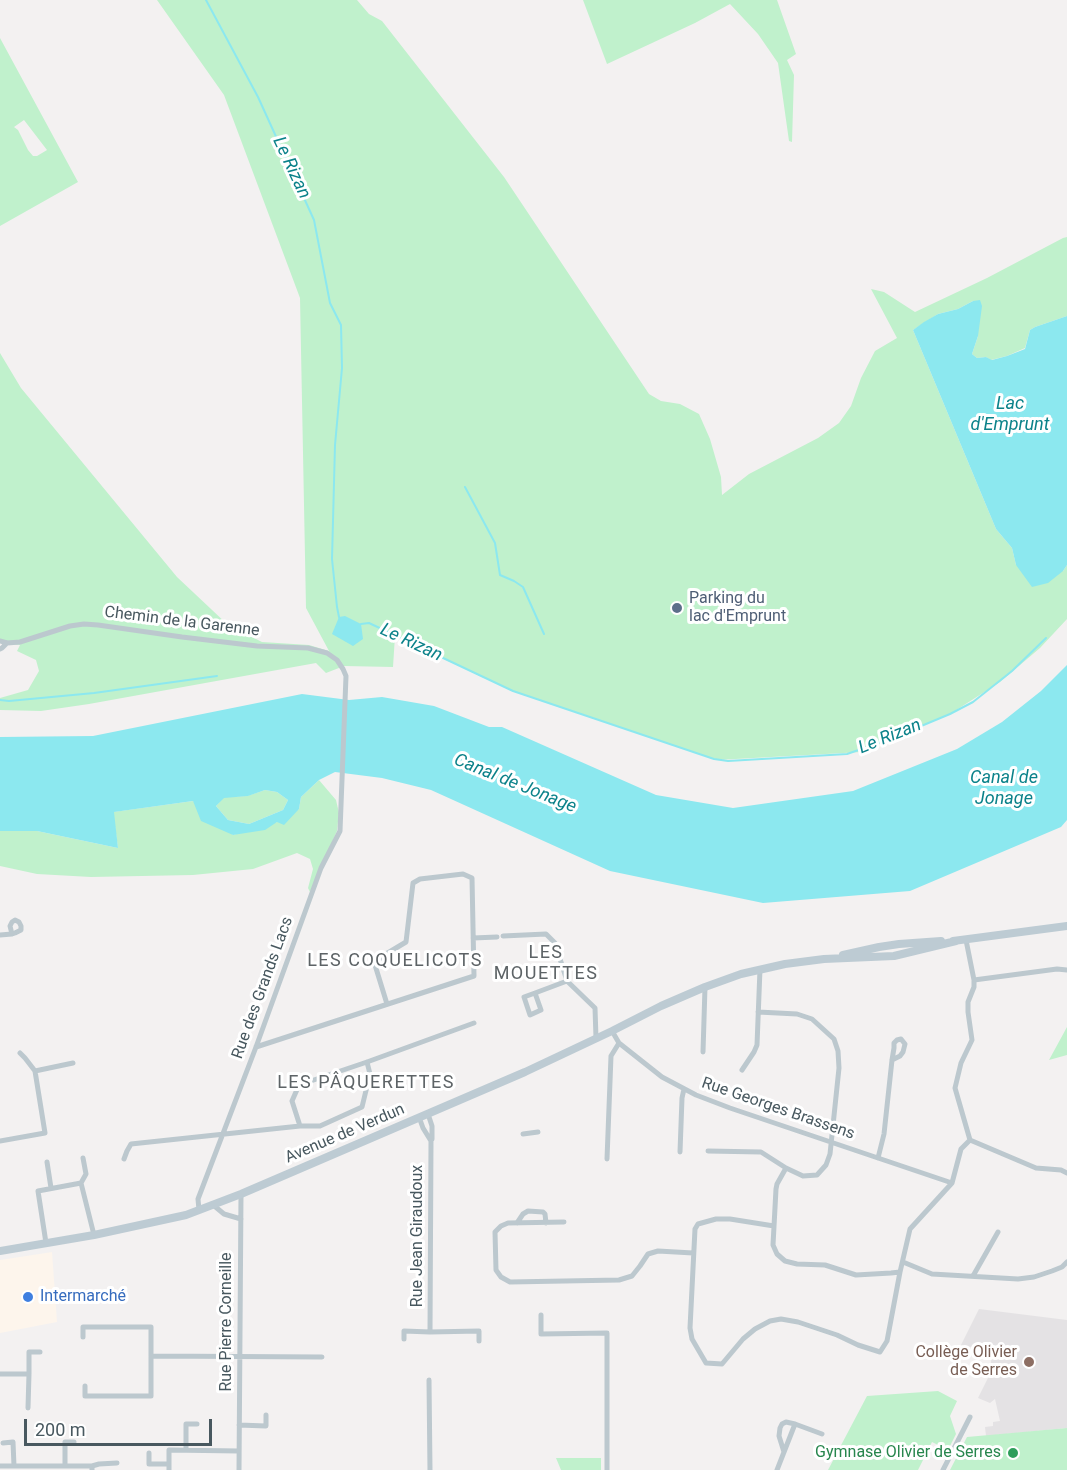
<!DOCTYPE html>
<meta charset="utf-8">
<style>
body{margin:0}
#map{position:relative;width:1067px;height:1470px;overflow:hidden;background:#f3f1f1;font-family:Roboto,sans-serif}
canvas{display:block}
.scale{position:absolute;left:24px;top:1419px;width:188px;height:27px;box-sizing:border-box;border:3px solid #48585f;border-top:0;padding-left:8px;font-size:18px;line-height:21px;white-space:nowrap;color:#48585f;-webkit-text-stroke:4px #fff;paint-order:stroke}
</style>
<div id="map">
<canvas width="1067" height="1470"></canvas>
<div class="scale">200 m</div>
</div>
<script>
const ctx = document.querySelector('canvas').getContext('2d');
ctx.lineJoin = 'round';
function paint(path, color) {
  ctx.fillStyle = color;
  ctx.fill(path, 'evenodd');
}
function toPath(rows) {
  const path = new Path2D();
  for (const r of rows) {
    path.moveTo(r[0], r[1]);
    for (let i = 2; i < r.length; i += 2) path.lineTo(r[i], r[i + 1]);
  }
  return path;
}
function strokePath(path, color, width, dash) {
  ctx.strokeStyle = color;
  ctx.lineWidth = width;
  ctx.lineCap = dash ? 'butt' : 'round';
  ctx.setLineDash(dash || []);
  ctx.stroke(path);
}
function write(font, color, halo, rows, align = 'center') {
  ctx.font = font + ' Roboto,sans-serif';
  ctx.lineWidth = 6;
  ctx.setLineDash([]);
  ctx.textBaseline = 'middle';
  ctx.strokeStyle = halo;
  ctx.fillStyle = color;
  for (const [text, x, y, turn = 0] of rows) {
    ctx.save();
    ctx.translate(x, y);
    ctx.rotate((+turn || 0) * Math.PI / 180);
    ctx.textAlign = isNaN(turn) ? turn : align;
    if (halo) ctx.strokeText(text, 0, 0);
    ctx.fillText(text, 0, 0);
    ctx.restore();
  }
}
paint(toPath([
 [52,1252,57,1322,0,1333,0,1260]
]), '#fdf5ec');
paint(toPath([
 [979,1309,1067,1320,1067,1428,986,1436,985,1427,993,1426,993,1422,1000,1421,995,1399,990,1403,978,1398,990,1374,992,1351,961,1345]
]), '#e4e2e4');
paint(toPath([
 [157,0,357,0,369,14,382,21,504,177,649,394,661,401,680,404,699,414,710,439,721,477,722,495,749,474,818,438,839,423,851,406,861,378,875,351,897,338,871,289,884,292,915,312,987,278,1063,238,1067,237,1067,316,1035,327,1030,330,1025,348,1007,356,991,360,986,357,977,358,972,354,978,336,973,301,958,309,938,314,913,330,996,529,1012,548,1016,565,1063,571,1067,565,1067,619,1040,648,1000,682,950,714,862,752,717,760,512,691,395,636,393,667,344,666,326,673,316,663,89,704,41,711,0,710,0,698,28,690,39,671,36,660,17,651,20,645,0,643,0,353,21,388,177,577,228,625,262,642,309,645,329,651,306,608,300,298,224,95],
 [583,0,777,0,796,54,787,60,794,75,792,142,789,141,778,63,758,34,730,4,695,23,607,64],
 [0,38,78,182,0,226],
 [24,120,47,150,37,156,33,156,28,150,18,130,14,127],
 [319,780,336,800,339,813,337,831,310,892,308,888,313,869,310,859,297,853,253,869,193,875,91,877,37,874,0,866,0,831,37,831,118,848,113,812,193,801,233,835,277,822,299,809,301,797],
 [265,790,277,792,288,800,283,810,249,824,228,820,216,806,224,797,247,796],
 [1067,1027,1067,1055,1049,1060],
 [938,1391,957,1401,950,1416,956,1434,948,1450,932,1442,918,1470,828,1470,867,1396],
 [1067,1428,1067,1470,950,1470,967,1437],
 [556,1458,601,1458,601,1470,561,1470]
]), '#c0f1cc');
paint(toPath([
 [980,300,982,306,978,336,972,354,977,358,986,357,992,360,1007,356,1025,349,1030,330,1035,327,1067,316,1067,565,1063,571,1048,583,1032,587,1016,565,1012,548,996,529,913,330,924,322,938,314,958,309,973,301],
 [345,616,361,624,363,639,353,646,332,634,339,617],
 [1067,665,1067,820,1061,827,910,891,763,903,610,871,431,790,382,778,335,772,319,780,301,797,299,809,284,825,277,822,265,830,233,835,201,821,193,801,114,812,118,848,37,831,0,831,0,737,93,736,302,694,349,700,382,697,434,706,489,727,502,727,656,795,733,808,853,791,957,749,1002,722,1041,691],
 [265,790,277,792,288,800,283,810,249,824,228,820,216,806,224,798,248,796]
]), '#8ce8ef');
strokePath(toPath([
 [206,0,258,97,314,220,330,303,341,325,342,368,335,445,332,559,337,607,339,617,340,619],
 [465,487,495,543,500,575,514,581,523,587,544,634],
 [361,624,369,623,513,691,714,759,728,761,847,754,890,739,950,714,973,702,1012,671,1046,638],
 [0,700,9,701,94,693,217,676]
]), '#8ce8ef', 2);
strokePath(toPath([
 [0,641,7,643,20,642,70,626,84,624,98,625,182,637,257,646,308,648,327,653,337,660,343,669,346,676,340,831,321,868,256,1047,198,1199,199,1210],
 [0,649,2,648,7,643],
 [0,935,12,934,15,933,21,930,21,926,19,922,15,920,12,922,10,926,12,934],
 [503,936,546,934,555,943,567,981,595,1008,596,1038],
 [473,938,497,937],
 [974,980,1057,969,1067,970],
 [535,993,524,997,530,1015,541,1010,535,993,567,981],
 [612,1031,619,1043,662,1077,696,1095,730,1108,952,1183],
 [256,1047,474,976,472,878,463,874,420,879,413,883,406,942,381,957,375,965,387,1004],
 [703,1052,705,987],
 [20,1053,25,1058,35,1071],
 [742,1070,754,1052,757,1045,760,969],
 [428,1114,432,1126,432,1139],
 [300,1126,292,1101,299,1085,367,1062,474,1023],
 [523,1134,538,1132],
 [970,1140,1036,1168,1061,1170,1067,1173],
 [0,1141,45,1133,35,1071,73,1063],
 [708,1151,761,1152,786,1168,803,1176,817,1175,826,1165,830,1154,839,1068,838,1051,834,1039,812,1019,797,1014,758,1012],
 [680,1152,682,1098,684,1089],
 [878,1158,884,1134,892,1060,894,1048,894,1043,897,1040,901,1039,905,1044,903,1052,900,1056,892,1060],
 [124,1159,127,1151,131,1144,300,1126,320,1126,362,1107,370,1074,367,1062],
 [607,1159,611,1056,619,1043],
 [47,1162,51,1188],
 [786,1168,777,1184,776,1189,773,1245,777,1254,785,1261,797,1264,825,1265,856,1275,891,1273,900,1272,910,1229,952,1183,961,1149,970,1140,955,1088,961,1063,972,1040,968,1012,968,1002,974,987,974,980,966,940],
 [81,1183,86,1174,83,1158],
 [212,1204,224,1214,241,1219],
 [564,1222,508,1223,501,1226,495,1232,496,1270,501,1277,510,1282,619,1280,632,1276,640,1266,648,1254,658,1251,693,1253],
 [517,1223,523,1214,528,1211,543,1212,545,1214,546,1223],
 [774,1226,730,1219,716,1219,698,1224,695,1229,690,1328,692,1339,706,1363,722,1364,743,1339,755,1329,770,1321,781,1319,798,1322,837,1335,858,1345,880,1352,887,1341,900,1272],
 [46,1243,38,1191,81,1183,94,1235],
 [903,1262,932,1274,1018,1279,1034,1277,1052,1271,1062,1267,1067,1262],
 [973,1276,998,1232],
 [541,1315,541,1334,607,1333,607,1470],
 [430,1332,479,1331,479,1341],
 [83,1337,83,1327,151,1327,151,1396,85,1396,85,1386],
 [404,1339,404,1331,430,1332,431,1141,423,1128,419,1117],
 [151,1356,322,1357],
 [0,1374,29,1374,28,1408],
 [29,1374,29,1352,40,1352],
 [429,1380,430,1470],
 [239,1425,266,1426,266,1415],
 [3,1443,13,1442,14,1466],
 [186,1450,186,1424,197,1424],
 [784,1452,779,1436,780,1428,782,1424,786,1422,795,1424],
 [149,1453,149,1464,169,1464],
 [0,1466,92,1466,92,1470],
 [65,1466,65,1442,74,1442],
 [92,1466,99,1464,117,1463],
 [169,1470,169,1450,239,1451],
 [239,1470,241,1194],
 [777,1470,795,1424,822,1434],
 [943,1470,970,1417]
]), '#bcc8ce', 5);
strokePath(toPath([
 [953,941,1067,926],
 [843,955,879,947,899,944,941,941],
 [0,1251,94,1235,186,1215,241,1194,525,1072,612,1031,661,1006,705,987,741,974,785,964,824,959,894,956,956,941]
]), '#bdcbd3', 8);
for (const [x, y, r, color] of [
 [677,608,6,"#5c6f8a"],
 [28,1297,6,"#3f7fe0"],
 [1029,1362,6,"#8d6e63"],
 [1013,1453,6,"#2e9e5b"]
]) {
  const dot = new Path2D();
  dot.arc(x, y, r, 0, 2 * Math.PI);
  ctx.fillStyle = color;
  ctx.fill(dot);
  strokePath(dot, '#fff', 2);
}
write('16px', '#4e5e75', '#fff', [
 ["Parking du",689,599],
 ["lac d'Emprunt",689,617]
], 'left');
write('16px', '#48585f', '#fff', [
 ["Chemin de la Garenne",182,622,7],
 ["Rue des Grands Lacs",263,988,-70],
 ["Rue Georges Brassens",778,1109,19],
 ["Avenue de Verdun",345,1134,-23],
 ["Rue Jean Giraudoux",418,1236,-90],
 ["Rue Pierre Corneille",227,1322,-90]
]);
write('16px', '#366cbe', '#fff', [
 ["Intermarché",40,1297]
], 'left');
write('16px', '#785e54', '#fff', [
 ["Collège Olivier",1017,1353],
 ["de Serres",1017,1371]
], 'right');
write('16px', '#27864d', '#fff', [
 ["Gymnase Olivier de Serres",1001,1453]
], 'right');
write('italic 18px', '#0b828a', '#fff', [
 ["Le Rizan",291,168,65],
 ["Lac",1010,404],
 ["d'Emprunt",1010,425],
 ["Le Rizan",411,643,25],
 ["Le Rizan",890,737,-22],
 ["Canal de",1004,778],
 ["Jonage",1004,799],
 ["Canal de Jonage",515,784,22]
]);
ctx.letterSpacing = '1.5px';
write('18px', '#5d6366', '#fff', [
 ["LES",546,953],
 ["MOUETTES",546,974],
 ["LES COQUELICOTS",395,961],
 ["LES PÂQUERETTES",366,1083]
]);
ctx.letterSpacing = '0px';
</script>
